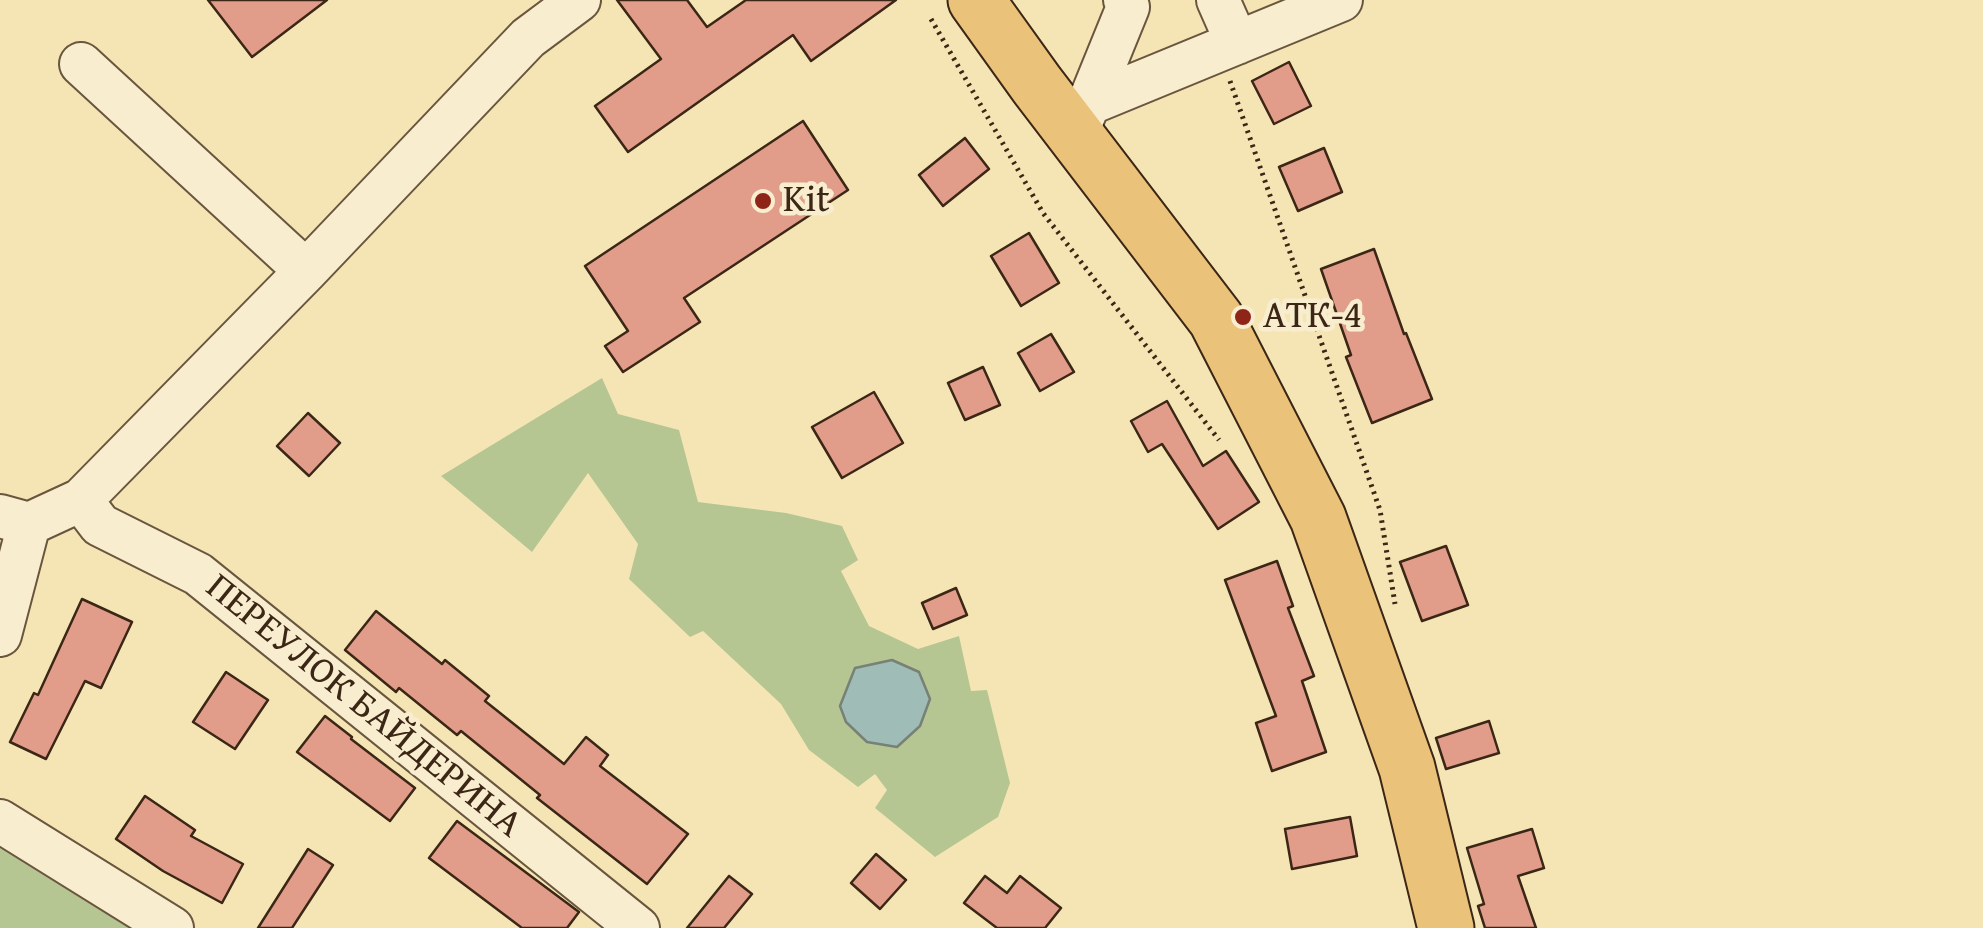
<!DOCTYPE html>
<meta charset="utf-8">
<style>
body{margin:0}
canvas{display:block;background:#f5e5b5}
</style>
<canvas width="1983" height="928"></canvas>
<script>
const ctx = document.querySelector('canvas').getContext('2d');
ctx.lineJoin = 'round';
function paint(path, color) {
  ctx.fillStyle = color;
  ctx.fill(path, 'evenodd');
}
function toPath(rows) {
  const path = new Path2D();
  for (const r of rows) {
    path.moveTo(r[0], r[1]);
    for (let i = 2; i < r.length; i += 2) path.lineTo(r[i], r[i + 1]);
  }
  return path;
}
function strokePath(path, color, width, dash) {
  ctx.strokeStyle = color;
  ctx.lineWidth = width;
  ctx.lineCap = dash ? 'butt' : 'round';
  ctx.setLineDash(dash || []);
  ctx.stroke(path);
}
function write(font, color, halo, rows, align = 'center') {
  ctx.font = font + ' "Gentium Book Plus",serif';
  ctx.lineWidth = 9;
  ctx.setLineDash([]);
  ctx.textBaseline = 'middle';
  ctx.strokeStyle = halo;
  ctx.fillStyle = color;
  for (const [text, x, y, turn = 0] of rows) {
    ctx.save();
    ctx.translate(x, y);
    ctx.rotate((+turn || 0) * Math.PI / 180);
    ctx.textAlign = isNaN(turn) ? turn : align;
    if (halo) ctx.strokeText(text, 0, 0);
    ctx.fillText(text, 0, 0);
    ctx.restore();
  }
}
paint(toPath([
 [602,378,618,414,679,430,698,502,786,513,842,526,858,560,841,571,869,626,918,649,959,636,971,691,987,690,1010,783,998,817,935,857,875,808,887,790,875,774,858,787,809,750,781,704,703,631,690,637,629,579,638,544,588,473,532,552,441,476],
 [0,841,149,928,0,928]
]), '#b6c692');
const water = toPath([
 [892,660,919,672,930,699,920,726,897,747,867,742,846,722,840,706,855,668,892,660]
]);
paint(water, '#9fbdb6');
strokePath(water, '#778176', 2.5);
const building = toPath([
 [208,0,327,0,252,57,208,0],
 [617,0,687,0,707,27,746,0,896,0,811,61,793,35,628,152,595,106,661,59,617,0],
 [1289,62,1311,106,1274,124,1252,81,1289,62],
 [803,121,848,190,684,298,700,322,623,372,605,346,628,331,585,266,803,121],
 [965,138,989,169,943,206,919,175,965,138],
 [1324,148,1342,192,1298,211,1279,167,1324,148],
 [1029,233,1059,283,1021,306,991,256,1029,233],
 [1374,249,1404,334,1406,333,1432,399,1372,423,1346,357,1351,355,1321,269,1374,249],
 [1051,334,1074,372,1040,391,1018,353,1051,334],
 [983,367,1000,405,965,420,948,383,983,367],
 [874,392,903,443,842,478,812,427,874,392],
 [1167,401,1203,466,1226,451,1259,502,1218,529,1162,444,1148,452,1131,421,1167,401],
 [308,413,340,443,309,476,277,446,308,413],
 [1446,546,1468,605,1422,621,1400,562,1446,546],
 [1277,561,1293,606,1288,608,1314,676,1302,681,1326,752,1272,771,1256,723,1276,716,1225,580,1277,561],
 [956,588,967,615,933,629,922,603,956,588],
 [82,599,132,622,101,688,85,681,46,759,10,742,34,693,38,695,82,599],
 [376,611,442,664,445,660,489,696,485,701,564,764,586,737,608,755,600,766,688,834,647,884,537,798,540,795,461,731,457,735,399,688,396,692,345,650,376,611],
 [226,672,268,700,235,749,193,722,226,672],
 [325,716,352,737,351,739,415,788,390,821,297,752,325,716],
 [1489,721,1499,753,1446,769,1436,738,1489,721],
 [145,796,195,830,191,836,243,864,222,903,163,871,116,839,145,796],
 [1350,817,1357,856,1292,869,1285,829,1350,817],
 [457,821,579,912,567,928,522,928,429,858,457,821],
 [1532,829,1544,868,1518,876,1536,928,1485,928,1478,906,1484,904,1467,848,1532,829],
 [308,849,333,865,292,928,258,928,308,849],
 [876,854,906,880,880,909,851,883,876,854],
 [729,876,752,894,724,928,687,928,729,876],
 [985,876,1007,893,1020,876,1061,908,1045,928,997,928,964,903,985,876]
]);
paint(building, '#e19d89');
strokePath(building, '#3c2716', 2.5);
const minor = toPath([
 [1218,0,1237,43],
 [81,64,306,271],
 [1088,104,1341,0],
 [1082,120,1128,7,1125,0],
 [81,500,100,525,198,574,638,928],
 [0,516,29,524,81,500,306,271,528,38,579,0],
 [0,635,29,524],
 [0,821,172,928]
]);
const major = toPath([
 [976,0,1037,85,1216,319,1318,518,1407,768,1446,928]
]);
strokePath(minor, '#6a563e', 46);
strokePath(major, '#3c2716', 59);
strokePath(toPath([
 [931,19,1043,213,1219,440],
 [1230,81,1380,510,1395,604]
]), '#3c2716', 5, [2.5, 5]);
strokePath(minor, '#f8eecf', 42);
strokePath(major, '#eac27a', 55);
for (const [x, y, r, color] of [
 [763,201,10,"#8f2418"],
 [1243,317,10,"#8f2418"]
]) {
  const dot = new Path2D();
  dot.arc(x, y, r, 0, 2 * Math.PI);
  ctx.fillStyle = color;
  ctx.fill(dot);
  strokePath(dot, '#f8eecf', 4);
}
write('38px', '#3c2716', '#f8eecf', [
 ["Kit",783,201],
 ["АТК-4",1263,317]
], 'left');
write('38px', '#3c2716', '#f8eecf', [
 ["ПЕРЕУЛОК БАЙДЕРИНА",363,707,39]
]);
</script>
